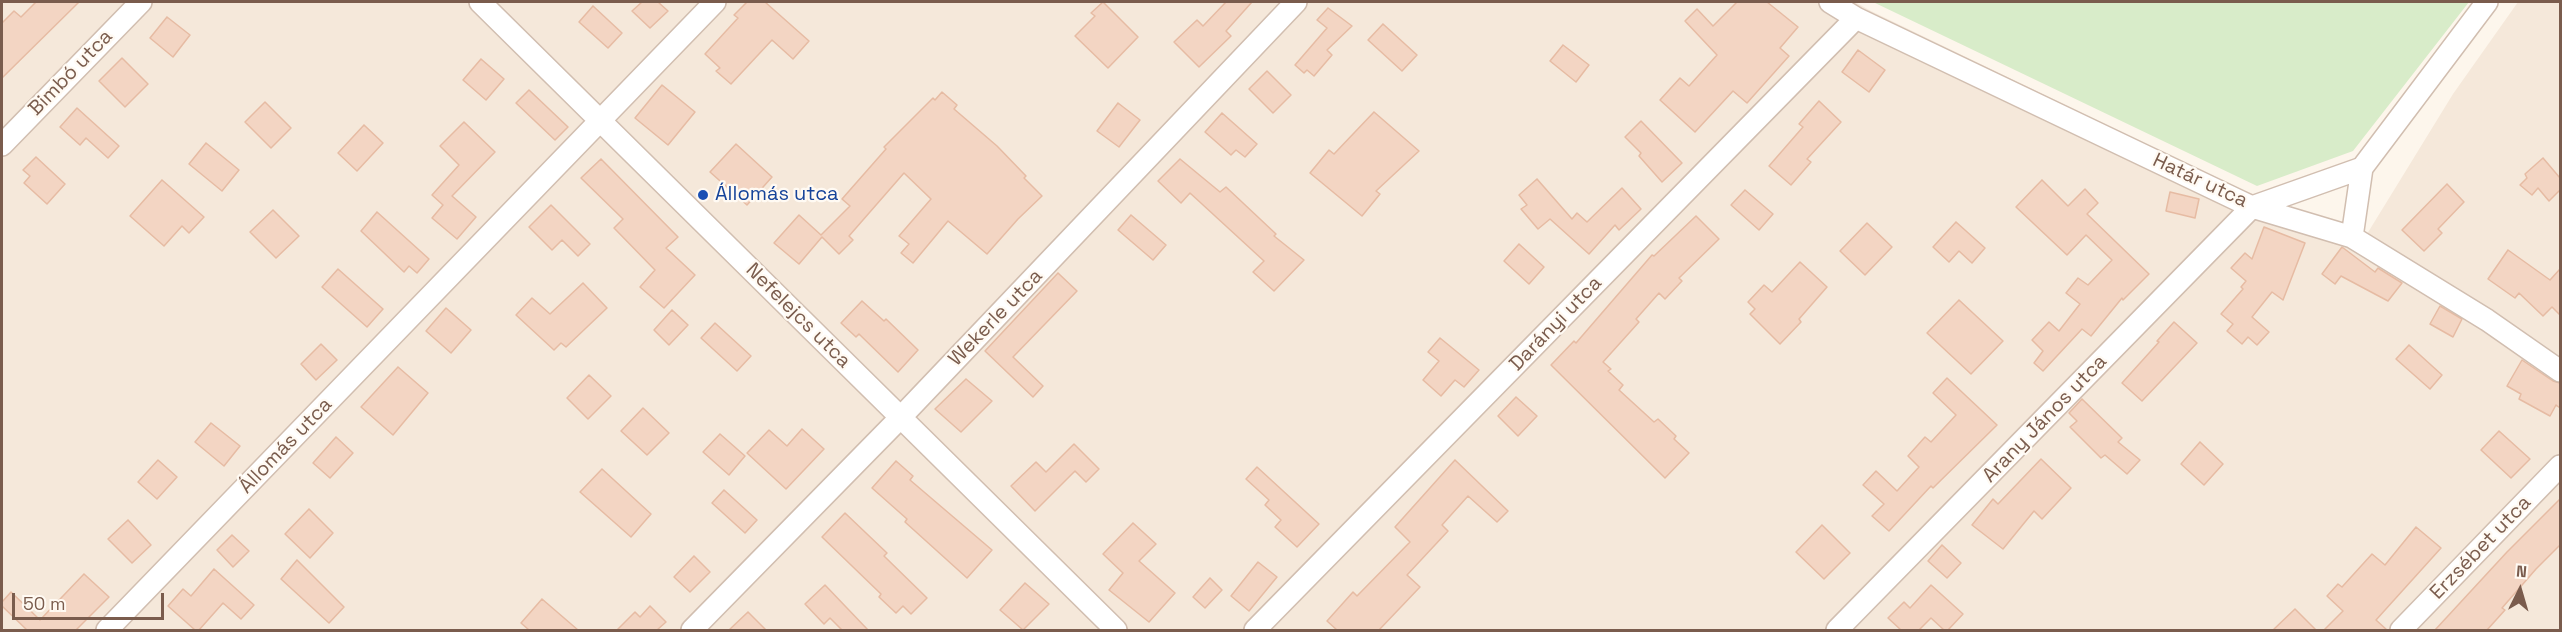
<!DOCTYPE html>
<meta charset="utf-8">
<style>
body{margin:0}
#map{position:relative;width:2562px;height:632px;overflow:hidden;background:#fdf6ec;font-family:"Space Grotesk",sans-serif}
canvas{display:block}
.frame{position:absolute;inset:0;border:3px solid #7a5c4d;pointer-events:none}
.north{position:absolute;left:2490px;top:560px;width:60px;height:60px;-webkit-text-stroke:4px #fffaf3;paint-order:stroke;rotate:5deg;font-size:16px;font-weight:700;line-height:24px;text-align:center;color:#7a5c4d}
.north::after{content:'';display:block;margin:auto;width:21px;height:27px;background:#7a5c4d;clip-path:polygon(50% 0,100% 100%,50% 72%,0 100%)}
.scale{position:absolute;left:12px;top:593px;width:152px;height:27px;box-sizing:border-box;border:3px solid #7a5c4d;border-top:0;padding-left:8px;font-size:18px;line-height:21px;white-space:nowrap;color:#7a5c4d;-webkit-text-stroke:4px #fffaf3;paint-order:stroke}
</style>
<div id="map">
<canvas width="2562" height="632"></canvas>
<div class="frame"></div>
<div class="north">N</div>
<div class="scale">50 m</div>
</div>
<script>
const ctx = document.querySelector('canvas').getContext('2d');
ctx.lineJoin = 'round';
function paint(path, color) {
  ctx.fillStyle = color;
  ctx.fill(path, 'evenodd');
}
function toPath(rows) {
  const path = new Path2D();
  for (const r of rows) {
    path.moveTo(r[0], r[1]);
    for (let i = 2; i < r.length; i += 2) path.lineTo(r[i], r[i + 1]);
  }
  return path;
}
function strokePath(path, color, width, dash) {
  ctx.strokeStyle = color;
  ctx.lineWidth = width;
  ctx.lineCap = dash ? 'butt' : 'round';
  ctx.setLineDash(dash || []);
  ctx.stroke(path);
}
function write(font, color, halo, rows, align = 'center') {
  ctx.font = font + ' "Space Grotesk",sans-serif';
  ctx.lineWidth = 4.5;
  ctx.setLineDash([]);
  ctx.textBaseline = 'middle';
  ctx.strokeStyle = halo;
  ctx.fillStyle = color;
  for (const [text, x, y, turn = 0] of rows) {
    ctx.save();
    ctx.translate(x, y);
    ctx.rotate((+turn || 0) * Math.PI / 180);
    ctx.textAlign = isNaN(turn) ? turn : align;
    if (halo) ctx.strokeText(text, 0, 0);
    ctx.fillText(text, 0, 0);
    ctx.restore();
  }
}
paint(toPath([
 [2,2,1855,2,1871,11,2239,189,2367,234,2453,94,2518,2,2560,2,2560,630,2,630]
]), '#f5e8da');
paint(toPath([
 [1873,2,1872,2,2469,2,2353,151,2257,186]
]), '#d8ecc9');
const building = toPath([
 [36,2,79,2,2,78,2,23,14,11,21,17,36,2],
 [642,2,658,2,668,11,650,28,632,11,642,2],
 [747,2,765,2,809,41,793,59,772,40,731,84,716,71,720,68,705,54,738,18,734,15,747,2],
 [1103,2,1138,37,1108,68,1075,36,1095,16,1091,13,1103,2],
 [1226,2,1252,2,1226,31,1231,36,1199,67,1174,42,1197,20,1203,26,1226,2],
 [1737,2,1767,2,1798,27,1780,48,1789,56,1747,103,1733,91,1695,132,1660,100,1680,78,1689,86,1717,55,1685,21,1697,9,1713,26,1737,2],
 [593,6,622,33,608,48,579,22,593,6],
 [1328,8,1352,26,1327,50,1332,55,1314,76,1307,70,1304,73,1295,65,1327,28,1317,20,1328,8],
 [167,17,190,35,173,57,150,38,167,17],
 [1383,24,1417,55,1402,71,1368,40,1383,24],
 [1563,45,1589,65,1576,82,1550,61,1563,45],
 [1858,50,1885,70,1869,92,1842,72,1858,50],
 [122,58,148,84,125,107,99,81,122,58],
 [481,59,504,79,486,100,463,80,481,59],
 [1267,71,1291,95,1273,113,1249,89,1267,71],
 [662,85,695,112,668,145,635,118,662,85],
 [529,90,568,127,555,140,516,103,529,90],
 [942,92,957,105,954,109,997,146,1026,176,1024,178,1042,196,1018,219,987,254,948,221,913,263,901,253,909,244,899,236,931,199,904,173,849,236,853,240,839,254,822,237,799,264,774,243,799,215,821,235,850,206,842,199,886,149,884,147,933,98,935,100,942,92],
 [1819,101,1841,122,1807,159,1811,162,1791,185,1769,166,1803,127,1799,124,1819,101],
 [265,102,291,128,271,148,245,122,265,102],
 [1118,103,1140,120,1119,147,1097,131,1118,103],
 [77,108,119,146,108,158,86,138,80,145,60,127,77,108],
 [1374,112,1419,151,1376,191,1380,194,1362,216,1310,173,1329,150,1334,154,1374,112],
 [1222,113,1257,144,1245,157,1236,150,1231,155,1205,132,1222,113],
 [1641,121,1682,163,1662,182,1639,156,1641,153,1625,137,1641,121],
 [464,122,495,152,452,196,476,217,457,239,432,218,443,205,432,195,459,165,440,146,464,122],
 [364,125,383,143,357,171,338,153,364,125],
 [206,143,239,170,222,191,189,164,206,143],
 [736,144,772,177,747,205,710,172,736,144],
 [36,157,65,184,47,204,24,183,30,176,23,170,36,157],
 [2543,158,2560,178,2560,190,2549,201,2538,188,2532,195,2520,185,2527,178,2525,174,2543,158],
 [601,159,678,237,666,248,695,275,664,308,640,287,655,270,614,228,623,219,581,178,601,159],
 [1180,159,1220,192,1226,187,1276,234,1274,236,1304,260,1274,291,1253,272,1264,261,1190,193,1181,203,1158,181,1180,159],
 [1537,179,1572,219,1577,213,1587,222,1622,188,1641,209,1619,230,1615,225,1589,254,1550,219,1538,229,1521,209,1527,205,1519,195,1537,179],
 [162,180,204,217,189,233,182,226,164,246,130,216,162,180],
 [2042,180,2068,206,2085,189,2098,203,2087,214,2149,274,2123,300,2122,298,2091,336,2082,329,2043,371,2034,363,2043,351,2032,340,2049,322,2059,331,2080,304,2066,293,2078,278,2088,285,2112,260,2086,235,2067,255,2016,207,2042,180],
 [2447,184,2464,202,2438,229,2442,233,2424,251,2402,230,2447,184],
 [1745,190,1773,214,1759,230,1731,205,1745,190],
 [2170,192,2199,199,2195,218,2166,211,2170,192],
 [551,205,590,244,578,256,562,240,552,250,529,227,551,205],
 [273,210,299,236,276,258,250,232,273,210],
 [377,212,429,259,417,273,409,266,404,272,361,231,377,212],
 [1131,215,1166,245,1153,260,1118,230,1131,215],
 [1696,216,1719,239,1679,278,1682,281,1665,299,1659,293,1636,319,1639,322,1603,362,1611,369,1608,371,1623,385,1619,390,1654,422,1658,419,1676,436,1674,439,1689,453,1665,478,1551,365,1574,341,1576,343,1652,255,1654,256,1696,216],
 [1956,222,1985,248,1972,263,1959,251,1949,262,1933,247,1956,222],
 [1867,223,1892,247,1865,275,1840,251,1867,223],
 [2264,227,2305,243,2283,300,2272,292,2252,317,2269,332,2257,345,2248,337,2242,344,2227,331,2233,324,2221,314,2243,289,2241,287,2246,281,2231,268,2245,253,2252,259,2264,227],
 [1519,244,1544,267,1529,284,1504,261,1519,244],
 [2342,247,2375,272,2378,268,2402,283,2388,301,2341,276,2335,284,2322,274,2342,247],
 [2508,250,2550,280,2560,269,2560,315,2552,307,2543,316,2519,293,2515,298,2488,279,2508,250],
 [1800,262,1827,287,1799,319,1801,322,1780,344,1750,314,1755,309,1748,302,1764,285,1772,292,1800,262],
 [338,269,383,309,367,327,322,287,338,269],
 [1058,273,1077,291,1013,357,1043,386,1033,397,985,351,1058,273],
 [583,283,607,308,566,347,561,343,554,350,516,315,532,298,550,314,583,283],
 [1959,300,2003,341,1971,374,1927,333,1959,300],
 [862,301,884,321,886,319,918,350,898,372,859,334,856,337,841,323,862,301],
 [2440,306,2462,319,2453,337,2430,324,2440,306],
 [446,308,471,330,451,353,426,331,446,308],
 [672,310,688,325,669,345,654,330,672,310],
 [2174,322,2197,343,2142,401,2122,383,2159,342,2157,341,2174,322],
 [715,323,751,356,737,371,701,338,715,323],
 [1440,338,1479,370,1464,387,1455,380,1441,396,1423,380,1439,361,1428,352,1440,338],
 [321,344,337,360,316,380,301,364,321,344],
 [2409,345,2442,375,2430,389,2396,359,2409,345],
 [2522,360,2553,381,2560,383,2560,408,2556,405,2550,416,2519,399,2521,394,2507,386,2522,360],
 [398,367,428,393,393,435,361,407,398,367],
 [589,375,611,396,588,419,567,398,589,375],
 [1947,378,1997,425,1933,488,1931,486,1889,531,1872,516,1884,504,1863,485,1876,471,1897,491,1919,467,1908,456,1925,437,1931,442,1956,415,1933,393,1947,378],
 [966,379,992,401,961,432,935,409,966,379],
 [1516,397,1537,416,1518,436,1498,416,1516,397],
 [2082,399,2122,438,2118,442,2140,460,2127,474,2105,455,2101,458,2070,427,2077,421,2069,413,2082,399],
 [643,408,669,433,647,455,621,431,643,408],
 [211,423,240,446,224,466,195,442,211,423],
 [802,429,824,449,786,489,747,453,769,430,787,446,802,429],
 [2499,431,2530,459,2511,478,2481,450,2499,431],
 [720,434,745,456,729,475,703,452,720,434],
 [336,437,353,453,330,478,313,463,336,437],
 [2200,442,2223,464,2204,485,2181,464,2200,442],
 [1074,444,1099,469,1086,482,1075,471,1035,511,1011,486,1036,462,1046,472,1074,444],
 [2041,459,2071,488,2042,519,2034,511,2003,549,1972,525,1993,499,1998,504,2041,459],
 [158,460,177,477,157,499,138,482,158,460],
 [1455,460,1508,511,1497,522,1468,496,1442,525,1448,531,1407,575,1420,587,1379,630,1337,630,1327,621,1353,592,1357,596,1410,542,1395,527,1455,460],
 [896,461,913,476,910,480,992,550,967,578,905,522,907,519,872,488,896,461],
 [1257,467,1319,524,1297,547,1275,527,1281,520,1265,505,1269,500,1246,479,1257,467],
 [602,469,651,514,631,537,580,492,602,469],
 [724,490,757,520,745,533,712,503,724,490],
 [2560,499,2560,545,2536,569,2502,608,2505,610,2487,630,2435,630,2507,552,2560,499],
 [309,509,333,533,310,558,285,534,309,509],
 [845,513,887,553,884,556,927,598,911,614,903,606,896,613,879,597,881,594,822,537,845,513],
 [128,520,151,545,132,563,108,539,128,520],
 [1133,523,1156,544,1139,561,1175,593,1149,622,1109,590,1123,573,1103,554,1133,523],
 [1822,525,1850,553,1824,579,1796,552,1822,525],
 [2416,527,2441,548,2376,620,2387,630,2324,630,2343,611,2327,596,2338,584,2342,587,2372,554,2385,565,2416,527],
 [232,535,249,551,233,567,217,550,232,535],
 [1942,545,1961,563,1947,578,1928,561,1942,545],
 [694,556,710,572,690,592,674,577,694,556],
 [297,560,344,607,329,623,281,579,297,560],
 [1258,562,1277,577,1249,611,1231,596,1258,562],
 [214,569,254,605,241,619,223,603,199,630,195,630,168,606,183,589,191,596,214,569],
 [84,574,109,597,76,630,27,630,2,606,2,602,11,592,40,620,84,574],
 [1210,578,1222,590,1205,608,1193,597,1210,578],
 [1025,583,1049,604,1023,630,1000,610,1025,583],
 [825,585,868,630,842,630,830,618,824,624,805,604,825,585],
 [1931,585,1963,614,1948,630,1944,630,1931,618,1919,630,1901,630,1888,618,1904,602,1910,608,1931,585],
 [542,599,578,630,529,630,521,623,542,599],
 [650,606,666,622,657,630,617,630,635,612,640,617,650,606],
 [2295,609,2316,630,2273,630,2295,609],
 [748,612,766,630,729,630,748,612]
]);
paint(building, '#f3d5c3');
strokePath(building, '#e6bba3', 1.5);
const minor = toPath([
 [480,2,1116,630],
 [1830,2,1856,18,2252,207,2352,237,2487,320,2560,371],
 [2,145,141,2],
 [2352,237,2362,168,2487,2],
 [107,630,715,2],
 [692,630,901,417,1296,2],
 [1255,630,1856,18],
 [1837,630,2252,207,2362,168],
 [2401,630,2560,466]
]);
strokePath(minor, '#d1beb0', 24);
strokePath(minor, '#fff', 21);
for (const [x, y, r, color] of [
 [703,195,6,"#1a4fb4"]
]) {
  const dot = new Path2D();
  dot.arc(x, y, r, 0, 2 * Math.PI);
  ctx.fillStyle = color;
  ctx.fill(dot);
  strokePath(dot, '#fffaf3', 2);
}
write('20px', '#7a5c4d', '#fffaf3', [
 ["Bimbó utca",71,73,-46],
 ["Határ utca",2200,181,25],
 ["Nefelejcs utca",798,316,45],
 ["Wekerle utca",996,318,-46],
 ["Darányi utca",1556,324,-46],
 ["Arany János utca",2045,419,-46],
 ["Állomás utca",286,446,-46],
 ["Erzsébet utca",2481,548,-46]
]);
write('20px', '#164399', '#fffaf3', [
 ["Állomás utca",715,195]
], 'left');
</script>
